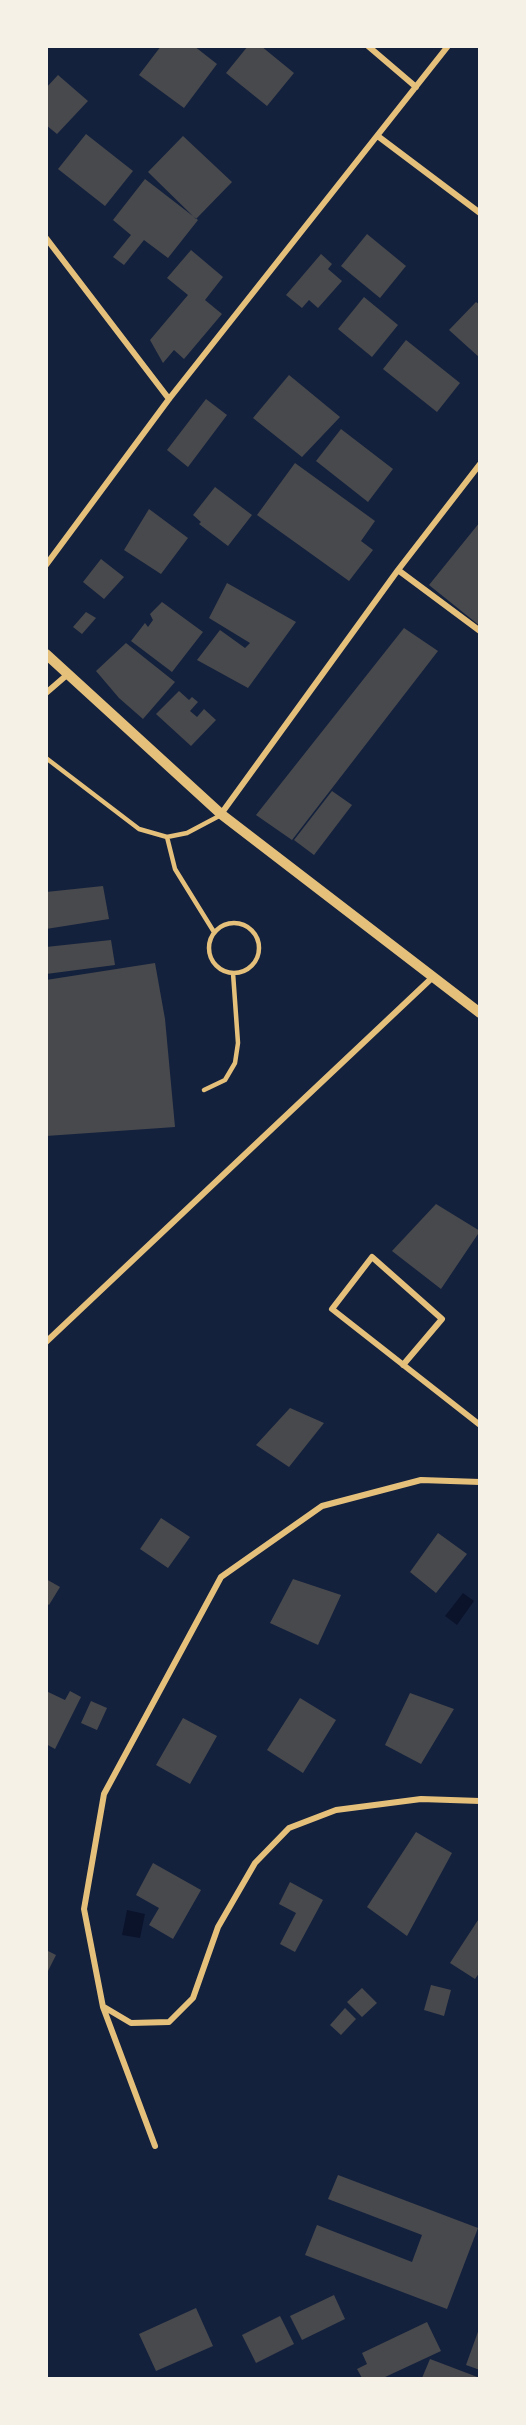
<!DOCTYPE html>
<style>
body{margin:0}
#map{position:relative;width:526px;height:2425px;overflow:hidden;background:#14213d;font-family:Figtree,sans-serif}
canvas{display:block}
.frame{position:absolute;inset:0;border:48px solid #f6f1e7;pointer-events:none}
</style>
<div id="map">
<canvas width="526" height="2425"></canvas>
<div class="frame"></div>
</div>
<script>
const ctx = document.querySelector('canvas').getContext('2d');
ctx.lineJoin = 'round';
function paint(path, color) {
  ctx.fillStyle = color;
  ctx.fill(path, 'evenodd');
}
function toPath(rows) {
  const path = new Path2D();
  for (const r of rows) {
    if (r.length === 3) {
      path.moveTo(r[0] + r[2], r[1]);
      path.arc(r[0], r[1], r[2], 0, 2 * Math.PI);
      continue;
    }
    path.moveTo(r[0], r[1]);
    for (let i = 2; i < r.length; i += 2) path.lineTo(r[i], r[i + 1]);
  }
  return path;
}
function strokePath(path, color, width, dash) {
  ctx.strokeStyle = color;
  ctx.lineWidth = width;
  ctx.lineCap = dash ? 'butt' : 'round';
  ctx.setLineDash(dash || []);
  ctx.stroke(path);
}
paint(toPath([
 [463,1593,474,1601,457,1625,445,1616],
 [127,1910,145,1914,140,1938,122,1935]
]), '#0b132b');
paint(toPath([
 [161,46,194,46,217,64,184,108,139,75],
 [248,46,261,46,294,73,267,106,226,73],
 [58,75,88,101,57,134,46,125,46,88],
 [86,134,133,171,105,206,58,169],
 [183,136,232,182,196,219,148,172],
 [145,179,198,220,168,258,144,240,124,265,113,257,131,235,113,220],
 [367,234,406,266,380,298,341,266],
 [191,250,223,277,205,300,222,314,184,359,174,350,163,363,150,340,188,295,167,278],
 [321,254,332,264,328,269,342,281,318,308,309,300,302,308,286,295],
 [364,297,398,325,372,357,338,329],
 [476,302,480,305,480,358,449,330],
 [406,340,460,383,437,412,383,369],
 [289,375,340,417,302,457,253,418],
 [206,399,227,415,188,467,167,450],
 [341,429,393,469,368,502,316,461],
 [295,463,375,521,361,541,373,550,349,581,257,515],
 [215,487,252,515,228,546,199,524,201,522,193,515],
 [149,509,188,538,161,574,124,550],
 [480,522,480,626,429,585],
 [101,559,124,577,104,599,83,582],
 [227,583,296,622,248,688,197,660,220,630,245,648,250,643,209,618],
 [162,602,203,632,172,672,131,641,145,623,148,627,153,620,150,614],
 [86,612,96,618,82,634,73,627],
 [404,628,438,651,292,840,256,815],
 [126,643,175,682,143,719,119,698,96,671],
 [179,691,189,700,192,697,198,702,190,711,197,717,204,709,216,720,191,746,156,714],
 [332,791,352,805,314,855,294,840],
 [103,886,109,919,46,929,46,892],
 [111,940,115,965,46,974,46,947],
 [155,963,165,1019,175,1127,46,1136,46,980],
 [436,1204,480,1231,441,1289,392,1251],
 [290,1408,324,1423,289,1467,256,1445],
 [161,1518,190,1537,168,1568,140,1549],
 [438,1533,467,1554,436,1593,410,1572],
 [46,1579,60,1587,49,1605,46,1603],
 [293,1579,341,1595,318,1645,270,1623],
 [46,1691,65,1700,70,1691,81,1697,55,1749,46,1744],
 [410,1693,454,1709,421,1764,385,1745],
 [300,1698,336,1720,303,1773,267,1750],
 [91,1701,107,1708,97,1730,81,1723],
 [183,1718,217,1736,190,1784,156,1765],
 [416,1832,452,1853,407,1936,367,1907],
 [153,1863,201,1890,173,1939,149,1925,159,1908,136,1895],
 [290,1882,323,1900,295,1952,280,1944,296,1913,279,1904],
 [480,1917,480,1972,475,1979,450,1963],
 [46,1950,56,1955,48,1971,46,1970],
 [431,1985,451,1990,444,2016,424,2010],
 [362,1988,377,2003,362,2017,347,2002],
 [345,2008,356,2019,341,2035,330,2025],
 [338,2175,478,2228,447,2309,305,2255,317,2225,412,2262,422,2235,328,2199],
 [334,2295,345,2319,302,2340,290,2316],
 [196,2308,213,2346,156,2371,139,2334],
 [280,2316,294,2344,256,2363,242,2335],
 [427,2322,441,2351,383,2378,362,2378,357,2369,367,2364,362,2353],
 [479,2329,480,2329,480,2370,466,2365],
 [430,2359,480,2378,422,2378]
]), '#48494c');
strokePath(toPath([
 [46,758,139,829,167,837,187,833,221,815],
 [167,837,175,869,214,932],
 [234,948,25],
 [204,1090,225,1080,235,1063,238,1043,233,973]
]), '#e5c07b', 4.5);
strokePath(toPath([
 [368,46,416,87],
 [379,137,480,213],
 [46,238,169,399],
 [46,565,169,399,448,46],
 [398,570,480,631],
 [46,693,68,674],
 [221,814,398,570,480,464],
 [46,1342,434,976],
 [403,1365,442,1319,372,1257,332,1309,480,1425],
 [104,2007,131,2023,169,2022,193,1998,218,1927,255,1863,289,1828,336,1810,421,1799,480,1801],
 [155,2146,103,2007,84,1909,104,1794,221,1577,322,1506,421,1480,480,1482]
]), '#e5c07b', 6);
strokePath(toPath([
 [46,654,221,814,480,1013]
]), '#e5c07b', 10);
</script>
